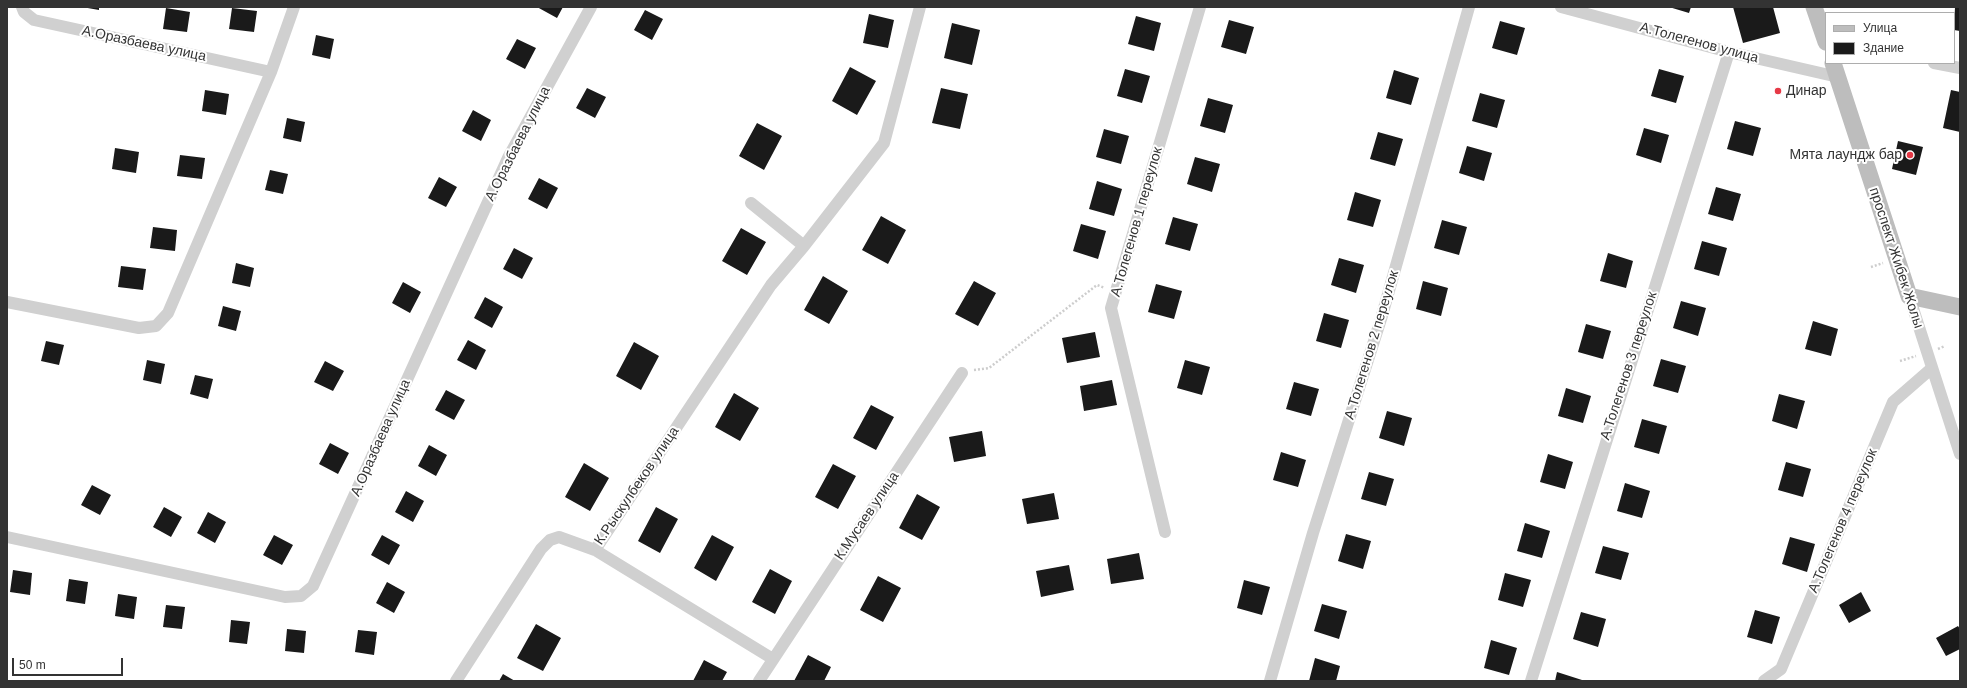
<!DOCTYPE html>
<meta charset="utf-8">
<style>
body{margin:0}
#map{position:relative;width:1967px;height:688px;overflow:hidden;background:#fff;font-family:Arial,sans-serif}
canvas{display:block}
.frame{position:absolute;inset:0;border:8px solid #333;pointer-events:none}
.legend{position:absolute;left:1825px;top:12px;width:130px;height:52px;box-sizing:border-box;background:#fff;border:1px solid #adadad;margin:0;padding:5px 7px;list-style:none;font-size:12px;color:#333}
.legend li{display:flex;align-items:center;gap:8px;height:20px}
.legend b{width:20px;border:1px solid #adadad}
.scale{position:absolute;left:12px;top:658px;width:111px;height:18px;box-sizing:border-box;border:2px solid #333;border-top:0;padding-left:5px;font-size:12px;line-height:14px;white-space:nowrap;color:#333;-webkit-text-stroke:3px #fff;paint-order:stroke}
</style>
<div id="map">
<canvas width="1967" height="688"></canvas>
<div class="frame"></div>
<ul class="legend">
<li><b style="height:5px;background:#bdbdbd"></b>Улица</li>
<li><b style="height:11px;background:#1a1a1a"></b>Здание</li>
</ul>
<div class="scale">50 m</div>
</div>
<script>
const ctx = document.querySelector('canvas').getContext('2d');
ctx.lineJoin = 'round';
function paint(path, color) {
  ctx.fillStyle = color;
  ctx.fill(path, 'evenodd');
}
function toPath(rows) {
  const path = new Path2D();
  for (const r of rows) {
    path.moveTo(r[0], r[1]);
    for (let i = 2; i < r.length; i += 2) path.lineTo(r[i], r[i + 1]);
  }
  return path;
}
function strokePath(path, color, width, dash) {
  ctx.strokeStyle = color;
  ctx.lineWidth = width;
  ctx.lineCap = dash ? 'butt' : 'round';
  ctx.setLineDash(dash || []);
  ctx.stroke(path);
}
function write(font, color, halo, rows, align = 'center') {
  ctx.font = font + ' Arial,sans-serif';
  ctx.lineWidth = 4;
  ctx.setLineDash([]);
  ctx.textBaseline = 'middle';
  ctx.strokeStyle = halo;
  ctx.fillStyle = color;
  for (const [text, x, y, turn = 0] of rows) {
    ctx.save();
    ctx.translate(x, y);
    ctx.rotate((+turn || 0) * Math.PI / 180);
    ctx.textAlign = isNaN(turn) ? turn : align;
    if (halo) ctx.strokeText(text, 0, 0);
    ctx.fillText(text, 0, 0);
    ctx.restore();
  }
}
paint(toPath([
 [82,7,99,7,99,10],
 [537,7,563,7,557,18],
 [1669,7,1691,7,1689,13],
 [1733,7,1773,7,1780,33,1743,43],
 [1955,7,1960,7,1960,31,1954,30],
 [166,8,190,12,187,32,163,29],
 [232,8,257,11,254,32,229,29],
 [645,10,663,19,652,40,634,30],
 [869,14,894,20,888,48,863,43],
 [1136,16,1161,23,1154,51,1128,44],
 [1229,20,1254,27,1246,54,1221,47],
 [1500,21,1525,28,1517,55,1492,48],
 [952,23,980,30,972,65,944,58],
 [316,35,334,39,330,59,312,55],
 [517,39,536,48,525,69,506,59],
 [850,67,876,81,857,115,832,101],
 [1125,69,1150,76,1142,103,1117,96],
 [1659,69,1684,76,1676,103,1651,96],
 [1394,70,1419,78,1411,105,1386,98],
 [587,88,606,97,595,118,576,108],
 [941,88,968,94,960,129,932,123],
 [205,90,229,94,226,115,202,111],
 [1951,90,1960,92,1960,132,1943,128],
 [1480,93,1505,100,1497,128,1472,121],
 [1208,98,1233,105,1225,133,1200,126],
 [473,110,491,120,481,141,462,131],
 [287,118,305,122,301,142,283,138],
 [1735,121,1761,128,1753,156,1727,149],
 [757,123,782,136,764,170,739,156],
 [1644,128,1669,135,1661,163,1636,155],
 [1104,129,1129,136,1121,164,1096,157],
 [1378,132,1403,139,1395,166,1370,159],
 [1898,141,1923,147,1916,175,1892,169],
 [1467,146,1492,153,1484,181,1459,173],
 [115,148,139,152,136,173,112,169],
 [180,155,205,158,202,179,177,176],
 [1195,157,1220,164,1212,192,1187,184],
 [270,170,288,174,283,194,265,190],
 [439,177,457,187,446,207,428,198],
 [539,178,558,188,547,209,528,199],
 [1097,181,1122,189,1114,216,1089,209],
 [1716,187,1741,194,1733,221,1708,214],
 [1355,192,1381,200,1373,227,1347,220],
 [881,216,906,230,888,264,862,250],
 [1173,217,1198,224,1190,251,1165,244],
 [1442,220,1467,227,1459,255,1434,248],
 [1081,224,1106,231,1098,259,1073,251],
 [153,227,177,230,175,251,150,248],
 [741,228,766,242,747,275,722,261],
 [1702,241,1727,248,1719,276,1694,269],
 [514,248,533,258,522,279,503,269],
 [1608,253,1633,261,1626,288,1600,281],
 [1339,258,1364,265,1356,293,1331,285],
 [236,263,254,268,250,287,232,283],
 [121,266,146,269,143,290,118,287],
 [823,276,848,291,829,324,804,310],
 [974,281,996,293,978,326,955,314],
 [1423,281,1448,288,1441,316,1416,309],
 [403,282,421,292,410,313,392,303],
 [1156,284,1182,291,1174,319,1148,312],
 [485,297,503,307,492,328,474,318],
 [1681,301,1706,308,1698,336,1673,328],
 [223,306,241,311,236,331,218,326],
 [1324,313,1349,320,1341,348,1316,341],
 [1813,321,1838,329,1831,356,1805,349],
 [1586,324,1611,331,1603,359,1578,352],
 [1095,332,1100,357,1067,363,1062,338],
 [468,340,486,350,476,370,457,360],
 [46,341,64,345,59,365,41,361],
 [634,342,659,356,641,390,616,376],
 [1661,359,1686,366,1678,393,1653,386],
 [147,360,165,364,161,384,143,380],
 [1185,360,1210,367,1202,395,1177,388],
 [325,361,344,371,333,391,314,382],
 [195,375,213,379,208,399,190,394],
 [1112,380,1117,405,1084,411,1080,386],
 [1294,382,1319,389,1311,416,1286,409],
 [1566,388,1591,396,1583,423,1558,416],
 [446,390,465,400,454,420,435,410],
 [734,393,759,408,740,441,715,427],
 [1779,394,1805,401,1797,429,1772,421],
 [871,405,894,417,876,450,853,438],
 [1387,411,1412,418,1404,446,1379,438],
 [1642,419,1667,426,1659,454,1634,447],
 [982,431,986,456,954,462,949,437],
 [330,443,349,453,338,474,319,464],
 [429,445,447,455,436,476,418,466],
 [1281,452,1306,460,1298,487,1273,480],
 [1548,454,1573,462,1565,489,1540,482],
 [1786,462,1811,469,1803,497,1778,490],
 [584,463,609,478,590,511,565,497],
 [833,464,856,476,838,509,815,497],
 [1369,472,1394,479,1386,506,1361,499],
 [1625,483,1650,491,1642,518,1617,511],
 [92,485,111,495,100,515,81,505],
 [406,491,424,501,413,522,395,512],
 [1054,493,1059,519,1027,524,1022,499],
 [917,494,940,507,922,540,899,528],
 [164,507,182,517,171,537,153,527],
 [656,507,678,519,660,553,638,541],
 [208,512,226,522,215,543,197,533],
 [1525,523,1550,531,1542,558,1517,551],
 [1346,534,1371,541,1363,569,1338,561],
 [274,535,293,545,282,565,263,555],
 [382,535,400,545,389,565,371,555],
 [712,535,734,547,716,581,694,568],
 [1790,537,1815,544,1807,572,1782,564],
 [1603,546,1629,553,1621,580,1595,573],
 [1139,553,1144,579,1111,584,1107,559],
 [1069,565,1074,590,1041,597,1036,571],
 [770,569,792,581,775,614,752,602],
 [13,570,32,573,30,595,10,592],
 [1505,573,1531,580,1523,607,1498,600],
 [878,576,901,588,883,622,860,610],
 [69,579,88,582,85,604,66,601],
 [1244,580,1270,587,1262,615,1237,608],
 [387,582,405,592,394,613,376,603],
 [1861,592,1871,611,1849,623,1839,605],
 [118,594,137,597,134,619,115,616],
 [1322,604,1347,611,1339,639,1314,631],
 [166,605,185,607,182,629,163,627],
 [1755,610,1780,617,1772,644,1747,637],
 [1581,612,1606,619,1598,647,1573,639],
 [231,620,250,622,247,644,229,642],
 [536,624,561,638,543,671,517,658],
 [1958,626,1960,629,1960,649,1946,656,1936,638],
 [287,629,306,631,304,653,285,651],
 [358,630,377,632,374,655,355,652],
 [1491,640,1517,648,1509,675,1484,668],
 [808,655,831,667,824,681,794,681],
 [1315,658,1340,666,1336,681,1309,681],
 [704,660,727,672,722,681,693,681],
 [1557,672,1582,680,1582,681,1555,681],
 [503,674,515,681,499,681]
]), '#1a1a1a');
strokePath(toPath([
 [1871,267,1883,263],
 [1938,349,1945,346],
 [1900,361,1916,356],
 [974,370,989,368,1097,285,1105,288]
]), '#cdcdcd', 2.5, [2, 2]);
strokePath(toPath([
 [22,7,24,12,34,20,271,72],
 [1561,7,1729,52,1838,77],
 [1934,63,1960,68],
 [751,203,804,246],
 [1909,296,1960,454],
 [7,302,139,328,156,326,168,313,271,72,294,7],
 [1165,532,1111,308,1200,7],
 [7,537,285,597,301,596,313,586,508,158,591,7],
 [595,550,773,659],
 [456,681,541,549,550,540,559,537,595,550,771,285,804,246,884,143,920,7],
 [759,681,962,373],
 [1270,681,1313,533,1381,319,1469,7],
 [1531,681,1729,52],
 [1764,681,1781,669,1893,402,1932,368]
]), '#d0d0d0', 12);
strokePath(toPath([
 [1814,7,1826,42],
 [1833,63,1909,296,1960,307]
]), '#bdbdbd', 17);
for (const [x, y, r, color] of [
 [1778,91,4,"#e63946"],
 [1910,155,4,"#e63946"]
]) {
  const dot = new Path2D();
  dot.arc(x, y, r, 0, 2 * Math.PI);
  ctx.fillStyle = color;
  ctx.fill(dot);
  strokePath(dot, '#fff', 1.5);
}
write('14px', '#333', '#fff', [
 ["А.Толегенов улица",1699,43,15],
 ["А.Оразбаева улица",144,44,12],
 ["А.Оразбаева улица",518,144,-63],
 ["А.Толегенов 1 переулок",1137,222,-74],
 ["проспект Жибек Жолы",1896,258,72],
 ["А.Толегенов 2 переулок",1372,345,-73],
 ["А.Толегенов 3 переулок",1629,366,-72],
 ["А.Оразбаева улица",381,438,-66],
 ["К.Рыскулбеков улица",637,486,-56],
 ["К.Мусаев улица",867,516,-56],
 ["А.Толегенов 4 переулок",1843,521,-67]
]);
write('14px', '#333', '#fff', [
 ["Динар",1786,91],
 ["Мята лаундж бар",1902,155,"right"]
], 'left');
</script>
